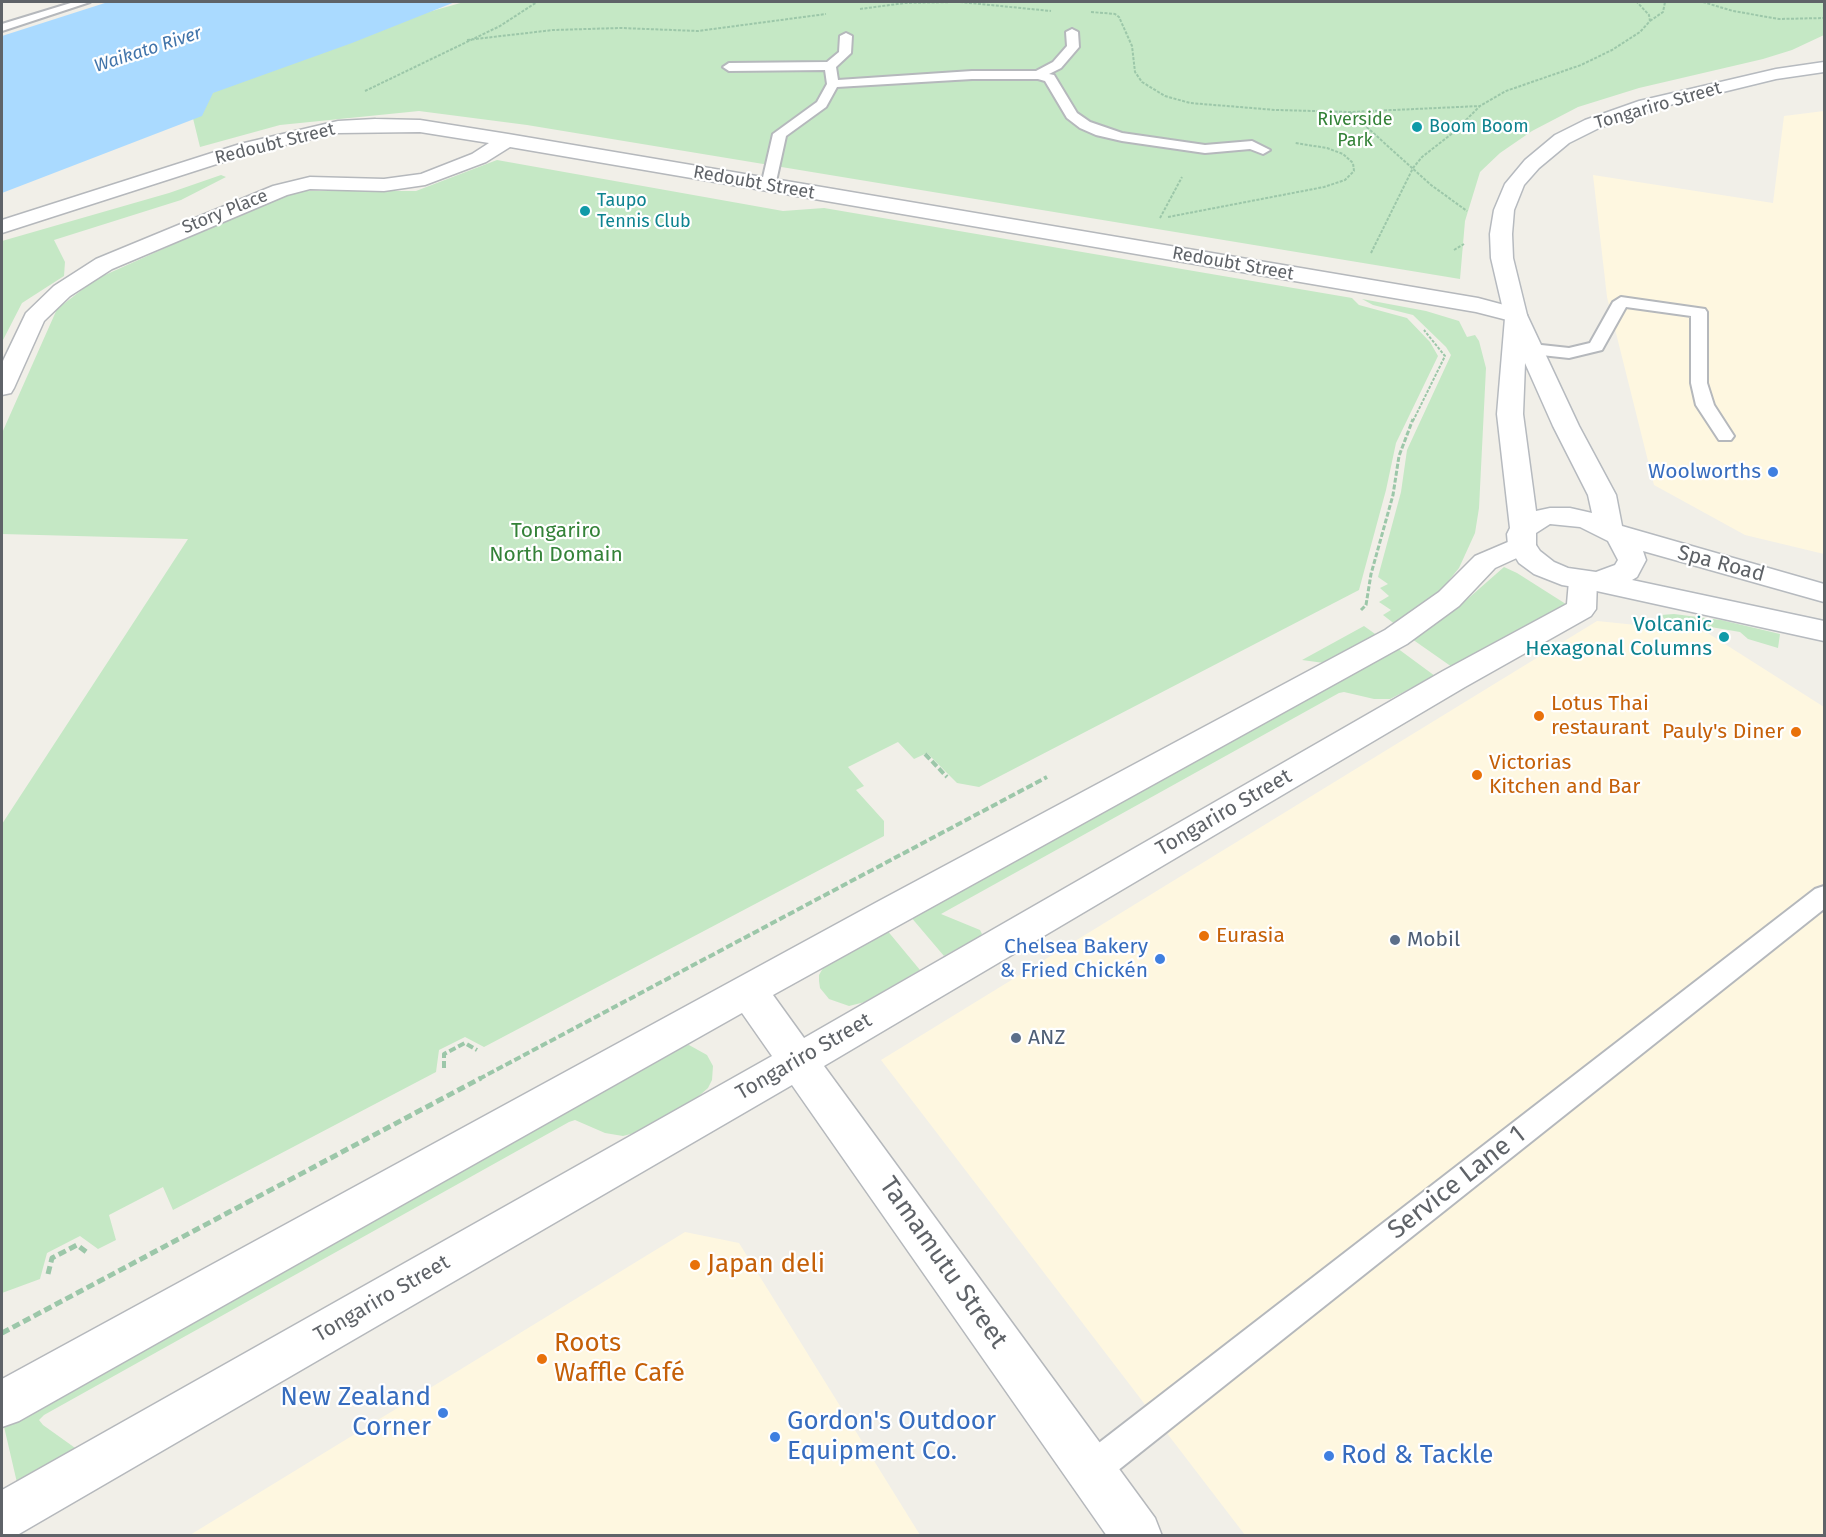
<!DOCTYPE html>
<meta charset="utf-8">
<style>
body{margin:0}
#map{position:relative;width:1826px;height:1537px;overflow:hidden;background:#f1efe8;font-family:"Fira Sans",sans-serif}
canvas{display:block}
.frame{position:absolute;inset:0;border:3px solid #5f6368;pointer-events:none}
</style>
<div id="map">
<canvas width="1826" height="1537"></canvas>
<div class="frame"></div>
</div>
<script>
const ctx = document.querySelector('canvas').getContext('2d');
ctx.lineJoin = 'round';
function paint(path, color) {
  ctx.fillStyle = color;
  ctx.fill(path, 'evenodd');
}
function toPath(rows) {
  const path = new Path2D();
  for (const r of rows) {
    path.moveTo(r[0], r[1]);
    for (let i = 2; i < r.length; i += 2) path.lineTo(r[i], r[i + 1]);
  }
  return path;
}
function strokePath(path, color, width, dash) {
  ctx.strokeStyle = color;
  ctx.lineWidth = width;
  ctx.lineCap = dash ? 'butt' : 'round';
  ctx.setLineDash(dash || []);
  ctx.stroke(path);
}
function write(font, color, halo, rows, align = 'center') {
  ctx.font = font + ' "Fira Sans",sans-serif';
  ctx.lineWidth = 4.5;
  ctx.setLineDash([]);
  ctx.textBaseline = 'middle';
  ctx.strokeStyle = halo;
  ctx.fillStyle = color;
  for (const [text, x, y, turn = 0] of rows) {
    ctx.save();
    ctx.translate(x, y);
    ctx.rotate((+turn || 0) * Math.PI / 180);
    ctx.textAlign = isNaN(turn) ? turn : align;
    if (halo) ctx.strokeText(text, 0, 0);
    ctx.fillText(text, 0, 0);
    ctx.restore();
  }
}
paint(toPath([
 [1824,111,1824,554,1745,535,1654,485,1607,297,1593,175,1773,203,1784,116],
 [1597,621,1706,632,1824,707,1824,1535,1245,1535,881,1060],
 [685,1232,739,1243,920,1535,190,1535]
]), '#fef7e0');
paint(toPath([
 [464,2,1824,2,1824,35,1792,50,1763,59,1639,88,1578,107,1532,131,1500,153,1480,172,1465,221,1460,279,527,125,419,111,280,125,200,147,189,102,382,25],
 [497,160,783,211,824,208,1352,298,1359,305,1407,318,1430,342,1438,356,1396,443,1386,490,1359,590,979,787,957,783,927,753,914,759,898,742,848,767,864,786,856,790,884,821,884,836,484,1047,465,1037,439,1050,436,1072,173,1210,163,1187,109,1215,116,1240,98,1249,80,1236,47,1253,40,1279,2,1293,2,824,188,539,2,534,2,433,57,309,96,279,292,191,416,191],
 [221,175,226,177,181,200,54,240,65,262,64,276,22,303,2,342,2,241,169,193],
 [1362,299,1426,311,1459,321,1467,337,1475,335,1479,341,1486,368,1479,508,1475,533,1459,568,1442,589,1429,602,1396,625,1383,615,1391,610,1379,602,1389,596,1380,588,1388,584,1378,577,1401,492,1407,450,1451,355,1446,347,1413,315,1373,305],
 [1504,567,1517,573,1569,606,1452,667,1412,639,1463,603],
 [1674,614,1721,620,1780,634,1778,648,1748,639,1740,632,1693,624,1669,624,1661,615],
 [1364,626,1378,636,1324,663,1302,660],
 [1397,648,1435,676,1390,699,1374,699,1344,692,1339,693,941,914,980,930,982,934,979,937,944,956,910,916],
 [886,929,920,970,865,1002,849,1006,829,999,820,988,819,981,819,975,826,963],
 [689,1045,707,1055,713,1066,712,1080,708,1088,692,1102,638,1132,623,1136,605,1133,575,1120,569,1122,44,1415,39,1420,43,1425,78,1450,18,1487,2,1418,680,1046]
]), '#c5e8c5');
paint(toPath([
 [108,2,455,2,352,43,213,93,202,116,2,193,2,36]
]), '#aadaff');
const service = toPath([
 [74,2,90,2,2,31,2,24,74,2],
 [1072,29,1078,32,1079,47,1061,68,1049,74,1054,75,1077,113,1090,122,1122,133,1205,145,1252,141,1270,150,1263,154,1250,149,1205,153,1122,141,1096,135,1080,128,1067,118,1045,81,1038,79,972,79,837,87,826,107,786,136,775,186,768,190,761,186,773,134,817,102,827,84,825,70,729,71,723,67,729,63,827,62,839,52,840,36,846,33,852,36,851,53,836,67,838,80,972,71,1036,71,1053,62,1067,46,1066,32,1072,29],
 [1621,297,1705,309,1707,312,1707,383,1714,405,1734,436,1731,440,1719,440,1696,405,1691,383,1691,316,1626,307,1602,350,1569,358,1532,354,1524,349,1532,344,1569,348,1590,343,1613,302,1621,297],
 [1824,886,1824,909,1102,1483,1090,1487,1078,1483,1074,1471,1078,1459,1815,889,1824,886]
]);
const minor = toPath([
 [375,119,420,120,508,134,1478,298,1523,310,1527,315,1523,320,1515,322,1476,312,510,147,486,162,425,185,384,191,310,189,287,195,112,269,70,296,44,321,14,388,11,393,2,395,2,363,26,313,54,286,96,259,273,186,310,177,384,179,421,174,472,154,489,143,420,132,338,133,254,152,2,233,2,220,240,144,338,121,375,119]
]);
const tertiary = toPath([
 [1522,536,1532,539,1536,545,1532,551,1495,568,1459,606,1407,644,773,995,804,1038,1443,671,1567,604,1569,581,1573,574,1583,572,1593,574,1597,581,1596,609,1591,616,1465,687,824,1066,1155,1518,1162,1536,1107,1536,792,1085,19,1534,2,1536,2,1490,772,1056,742,1013,19,1421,2,1427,2,1379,877,902,1385,630,1439,592,1475,556,1522,536]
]);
const secondary = toPath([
 [1824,62,1824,72,1776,79,1645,111,1599,128,1569,143,1539,168,1524,185,1514,210,1512,234,1513,258,1527,315,1579,426,1616,495,1622,526,1824,584,1824,602,1643,551,1646,560,1637,577,1632,580,1824,621,1824,641,1592,590,1562,585,1534,574,1519,563,1508,545,1507,534,1510,528,1497,414,1505,318,1491,258,1490,234,1494,210,1505,184,1525,160,1555,135,1585,120,1639,101,1776,69,1824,62],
 [1525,363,1553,426,1588,495,1592,513,1570,508,1550,508,1536,511,1523,414,1525,363],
 [1550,524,1580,527,1608,541,1618,560,1615,565,1596,572,1568,568,1554,562,1540,551,1536,545,1536,533,1550,524]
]);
strokePath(service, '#b5b8bc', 4);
strokePath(minor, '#b5b8bc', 3);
strokePath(tertiary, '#b5b8bc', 3);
strokePath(secondary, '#b6babf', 3);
strokePath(toPath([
 [960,2,1051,11],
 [1703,2,1733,11,1779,19,1824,18],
 [860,9,905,3,955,2],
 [1091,12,1115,14,1119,17,1132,46,1135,72,1142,82,1165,96,1190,103,1276,110,1350,112,1480,106],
 [1650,21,1663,12,1665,2],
 [467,40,553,30,621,28,698,31,826,14],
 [365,91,500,26,537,2],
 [1350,112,1431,185,1467,211],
 [1168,217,1324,187,1345,180,1354,171,1353,163,1343,154,1327,148,1295,143],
 [1160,218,1182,177],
 [1454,250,1464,244],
 [1371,253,1413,168,1422,157,1454,132,1480,106,1506,91,1581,65,1612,50,1640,32,1650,21,1649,15,1637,2],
 [1413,421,1445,356,1424,330]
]), '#9cc7a9', 2, [3, 1.5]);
strokePath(toPath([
 [1361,610,1366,605,1371,574,1393,495,1399,456,1413,419]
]), '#9cc7a9', 3, [5, 2]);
strokePath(toPath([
 [925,754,947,777],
 [444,1068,444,1054,465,1043,477,1050],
 [479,1079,1047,777]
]), '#9cc7a9', 4, [7, 3]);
strokePath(toPath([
 [48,1274,52,1258,77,1245,89,1254],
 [2,1333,481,1078]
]), '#9cc7a9', 5, [8, 4]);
paint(service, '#fff');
paint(minor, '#fff');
paint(tertiary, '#fff');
paint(secondary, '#fff');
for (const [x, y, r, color] of [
 [1417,127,6,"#0f9aa8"],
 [585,211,6,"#0f9aa8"],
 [1773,472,6,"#3f7fe0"],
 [1724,637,6,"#0f9aa8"],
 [1539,716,6,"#e8710a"],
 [1796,732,6,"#e8710a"],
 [1477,775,6,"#e8710a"],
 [1204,936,6,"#e8710a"],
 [1395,940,6,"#5c6f8a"],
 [1160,959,6,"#3f7fe0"],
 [1016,1038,6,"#5c6f8a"],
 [695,1265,6,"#e8710a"],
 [542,1359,6,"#e8710a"],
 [443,1413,6,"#3f7fe0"],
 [775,1437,6,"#3f7fe0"],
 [1329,1456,6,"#3f7fe0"]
]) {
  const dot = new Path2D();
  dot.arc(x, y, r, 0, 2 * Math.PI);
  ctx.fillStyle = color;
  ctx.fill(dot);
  strokePath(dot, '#fff', 2);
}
write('italic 18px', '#4174aa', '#fff', [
 ["Waikato River",148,50,-18]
]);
write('18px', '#5f6368', '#fff', [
 ["Tongariro Street",1658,106,-16],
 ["Redoubt Street",275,144,-14],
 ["Redoubt Street",754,183,10],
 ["Story Place",225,212,-22],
 ["Redoubt Street",1233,264,10]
]);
write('18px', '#348238', '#fff', [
 ["Riverside",1355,120],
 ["Park",1355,141]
]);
write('18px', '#0d838f', '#fff', [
 ["Boom Boom",1429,127],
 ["Taupo",597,201],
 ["Tennis Club",597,222]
], 'left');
write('21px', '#366cbe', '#fff', [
 ["Woolworths",1761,472],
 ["Chelsea Bakery",1148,947],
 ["& Fried Chickén",1148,971]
], 'right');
write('21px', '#348238', '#fff', [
 ["Tongariro",556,531],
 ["North Domain",556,555]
]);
write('21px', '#5f6368', '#fff', [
 ["Spa Road",1721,564,15],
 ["Tongariro Street",1224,813,-30],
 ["Tongariro Street",804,1057,-30],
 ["Tongariro Street",382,1299,-30]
]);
write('21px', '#0d838f', '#fff', [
 ["Volcanic",1712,625],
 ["Hexagonal Columns",1712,649]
], 'right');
write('21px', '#c56008', '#fff', [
 ["Lotus Thai",1551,704],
 ["restaurant",1551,728],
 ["Pauly's Diner",1784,732,"right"],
 ["Victorias",1489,763],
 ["Kitchen and Bar",1489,787],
 ["Eurasia",1216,936]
], 'left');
write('21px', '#4e5e75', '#fff', [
 ["Mobil",1407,940],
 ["ANZ",1028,1038]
], 'left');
write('26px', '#5f6368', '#fff', [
 ["Service Lane 1",1457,1183,-38],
 ["Tamamutu Street",943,1263,55]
]);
write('26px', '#c56008', '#fff', [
 ["Japan deli",707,1265],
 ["Roots",554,1344],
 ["Waffle Café",554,1374]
], 'left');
write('26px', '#366cbe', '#fff', [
 ["New Zealand",431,1398,"right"],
 ["Corner",431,1428,"right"],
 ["Gordon's Outdoor",787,1422],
 ["Equipment Co.",787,1452],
 ["Rod & Tackle",1341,1456]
], 'left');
</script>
